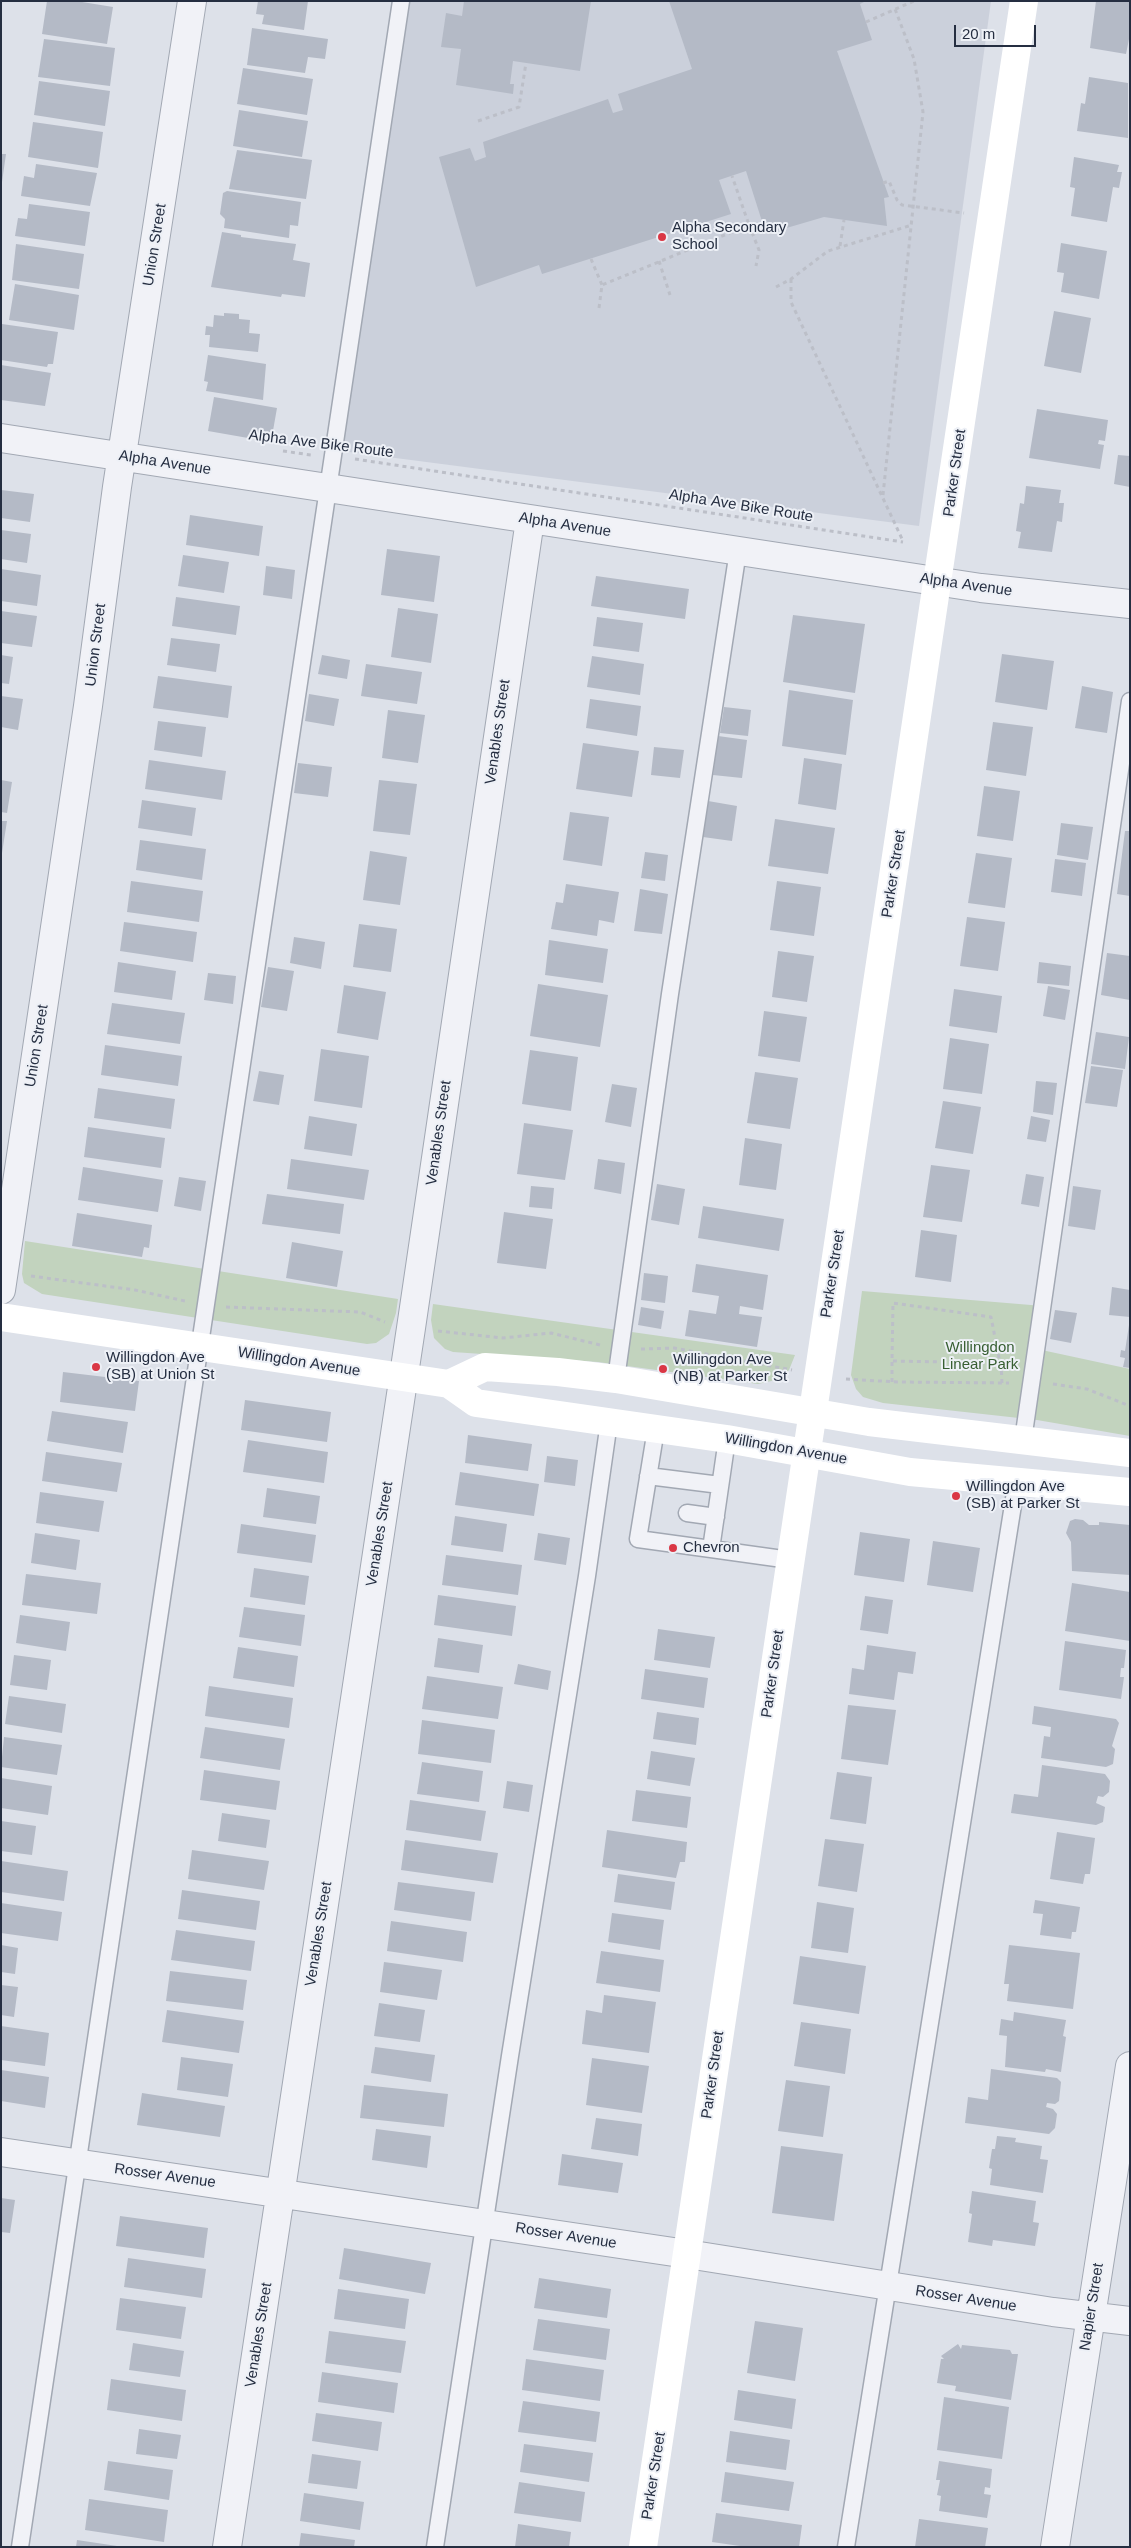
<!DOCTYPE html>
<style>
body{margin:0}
#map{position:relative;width:1131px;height:2548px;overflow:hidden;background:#dde1e9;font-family:Helvetica,sans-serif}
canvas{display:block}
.frame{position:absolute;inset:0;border:2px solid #252e41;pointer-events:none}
.scale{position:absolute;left:954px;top:25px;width:82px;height:22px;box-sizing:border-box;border:2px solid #252e41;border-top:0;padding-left:6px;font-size:15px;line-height:18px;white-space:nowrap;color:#252e41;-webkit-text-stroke:4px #edf0f6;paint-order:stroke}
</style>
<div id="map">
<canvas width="1131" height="2548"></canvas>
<div class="frame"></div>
<div class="scale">20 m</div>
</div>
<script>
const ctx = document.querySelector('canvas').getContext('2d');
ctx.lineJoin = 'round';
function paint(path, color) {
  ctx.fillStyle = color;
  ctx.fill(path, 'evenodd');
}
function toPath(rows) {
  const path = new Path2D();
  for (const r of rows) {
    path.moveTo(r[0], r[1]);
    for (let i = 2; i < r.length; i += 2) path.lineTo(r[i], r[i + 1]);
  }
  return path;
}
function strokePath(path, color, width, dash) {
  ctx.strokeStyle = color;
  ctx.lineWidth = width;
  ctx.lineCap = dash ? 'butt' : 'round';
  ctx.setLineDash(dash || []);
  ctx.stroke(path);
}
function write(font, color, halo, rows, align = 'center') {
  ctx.font = font + ' Helvetica,sans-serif';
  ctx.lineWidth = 4;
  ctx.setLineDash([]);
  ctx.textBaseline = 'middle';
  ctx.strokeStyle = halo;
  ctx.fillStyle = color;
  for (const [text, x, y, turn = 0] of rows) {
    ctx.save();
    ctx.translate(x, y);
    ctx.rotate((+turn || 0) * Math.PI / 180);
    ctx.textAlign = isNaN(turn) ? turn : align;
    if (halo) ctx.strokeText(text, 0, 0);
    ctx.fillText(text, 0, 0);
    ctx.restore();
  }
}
paint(toPath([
 [401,1,991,1,919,526,334,450]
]), '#cbd0db');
paint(toPath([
 [25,1241,398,1299,396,1313,389,1334,376,1343,367,1344,42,1294,24,1283,22,1274],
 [862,1291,1043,1306,1037,1349,1130,1369,1130,1436,1037,1420,883,1403,863,1397,856,1389,851,1375],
 [433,1304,795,1355,789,1370,780,1379,758,1384,598,1362,453,1352,445,1349,434,1338,431,1320]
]), '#c2d3be');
paint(toPath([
 [47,1,76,1,113,7,107,44,42,34],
 [258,1,308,1,304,30,262,24,264,15,256,14],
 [464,1,591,1,580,71,513,61,510,84,514,84,513,94,456,85,461,49,441,47,446,13,462,16],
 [669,1,866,1,860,4,872,40,837,51,889,197,884,198,887,226,824,217,766,234,746,171,719,180,731,214,542,274,539,265,476,287,439,157,470,148,475,161,486,157,483,142,608,99,613,113,623,110,618,94,692,69],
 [1096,1,1130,1,1130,34,1126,54,1090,48],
 [252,28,328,39,325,59,308,57,305,73,247,65],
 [44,39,115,48,110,86,38,77],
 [243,68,313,79,307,115,237,104],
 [1089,77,1128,83,1128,138,1077,131,1081,103,1085,104],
 [39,81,110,91,105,126,34,115],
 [239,110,308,121,302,157,233,146],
 [33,122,103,132,98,168,28,157],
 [237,150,312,160,306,199,229,189],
 [1,154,6,154,2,182,1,182],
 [1074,157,1119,165,1117,172,1122,172,1119,188,1113,187,1107,222,1071,216,1075,188,1070,187],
 [36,164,97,173,90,206,21,196,24,176,34,178],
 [227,191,301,202,298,226,290,225,289,238,224,228,225,219,220,214,223,193],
 [29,204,90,212,85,246,15,236,18,218,27,219],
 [222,232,241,235,241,237,296,244,293,260,310,263,305,297,282,294,281,297,211,287],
 [1061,243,1107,251,1099,299,1061,292,1064,273,1057,272],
 [16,244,84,254,79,289,12,280],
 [15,284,79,295,74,330,9,320],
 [1054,311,1091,318,1081,373,1044,366],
 [224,313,239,314,239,319,250,320,249,333,260,334,258,352,209,347,210,335,205,335,206,326,213,327,214,315,224,316],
 [2,324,58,332,53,364,48,364,47,367,1,360],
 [208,355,266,364,263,400,206,391,208,382,204,381],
 [1,365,51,373,45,406,1,400],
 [214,397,277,408,271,442,208,431],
 [1037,409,1108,420,1105,441,1099,440,1098,444,1104,445,1100,469,1029,458],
 [1118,455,1130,456,1130,487,1114,484],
 [1026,486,1061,490,1059,503,1064,503,1062,522,1057,521,1052,552,1018,548,1021,532,1016,531,1020,503,1024,504],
 [1,490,34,494,30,522,1,518],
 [190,515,263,526,259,556,186,545],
 [1,530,31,534,27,563,1,559],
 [387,549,440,556,434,602,381,595],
 [183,555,229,562,224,593,178,586],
 [266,566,295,570,292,599,263,595],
 [1,569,41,575,37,606,1,601],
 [596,576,689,589,685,619,591,606],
 [176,597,240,606,236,635,172,626],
 [398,608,438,614,431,663,391,657],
 [1,611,37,616,32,647,1,643],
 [793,615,865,624,855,693,783,682],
 [597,617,643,623,639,652,593,646],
 [171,638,220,644,216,672,167,665],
 [1002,654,1054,661,1047,710,995,702],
 [1,655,13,657,9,684,1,683],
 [322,655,350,660,347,679,318,674],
 [592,656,644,664,640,695,587,687],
 [366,664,422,672,417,704,361,696],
 [158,676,232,686,228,718,153,708],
 [1082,686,1113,692,1107,733,1075,728],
 [789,690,853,700,846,755,782,746],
 [309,694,339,699,334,726,305,721],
 [1,696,23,699,18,730,1,727],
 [590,699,641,706,637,736,586,728],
 [724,707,751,710,748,736,720,733],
 [388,710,425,715,418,763,382,758],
 [158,721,206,727,202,757,154,750],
 [993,722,1033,727,1026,776,986,770],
 [718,736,747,740,742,778,713,775],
 [583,743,639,751,632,797,576,789],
 [654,747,684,750,680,778,651,775],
 [804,758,842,764,836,810,798,804],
 [149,760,226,771,222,800,145,789],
 [298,763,332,767,328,797,294,793],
 [1,780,12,782,7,813,1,812],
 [379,780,417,784,410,835,373,831],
 [984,786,1020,791,1013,841,977,836],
 [142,800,196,808,192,836,138,828],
 [708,801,737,806,732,841,703,837],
 [570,812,609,817,602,866,563,860],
 [775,819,835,828,828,874,768,866],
 [1,821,7,821,2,853,1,853],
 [1061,823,1093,827,1088,860,1057,855],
 [1125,831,1130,831,1130,896,1117,894],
 [140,840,206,849,202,880,136,870],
 [370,851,407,857,400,905,363,900],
 [645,852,668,855,665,881,641,878],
 [976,853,1012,858,1005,908,968,903],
 [1055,859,1086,863,1082,896,1051,892],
 [131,881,203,891,199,922,127,912],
 [777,881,821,887,814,936,770,930],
 [566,884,619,892,614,923,599,920,597,936,551,929,556,902,563,903],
 [640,889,668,894,662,934,634,931],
 [967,917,1005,922,998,971,960,966],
 [124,922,197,932,193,962,120,951],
 [359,924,397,929,391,972,353,967],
 [294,937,325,942,321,969,290,963],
 [549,940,608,949,603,983,545,975],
 [778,951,814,956,807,1002,772,997],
 [1107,953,1130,956,1130,1000,1101,995],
 [118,962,176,971,172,1000,114,992],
 [1039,962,1071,966,1069,986,1037,983],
 [268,967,294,971,287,1011,261,1007],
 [208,973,236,976,233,1004,204,1000],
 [538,984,608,995,600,1047,530,1036],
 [344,985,386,992,378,1040,337,1033],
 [1048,986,1070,990,1065,1020,1043,1016],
 [954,989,1002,996,997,1033,949,1026],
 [112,1003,185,1013,180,1044,107,1034],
 [764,1011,807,1017,800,1062,758,1056],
 [1096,1032,1129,1037,1125,1069,1091,1064],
 [950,1038,989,1044,982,1094,943,1089],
 [105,1045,182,1056,178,1086,101,1075],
 [321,1049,369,1056,362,1108,314,1101],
 [530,1050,578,1057,571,1111,522,1104],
 [1091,1066,1123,1070,1117,1107,1085,1103],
 [259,1071,284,1075,279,1105,253,1101],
 [755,1072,798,1078,790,1129,747,1123],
 [1036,1081,1057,1083,1053,1115,1033,1112],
 [612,1084,637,1088,631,1127,605,1122],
 [98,1088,175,1099,171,1129,94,1118],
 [943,1101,981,1107,973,1154,935,1148],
 [309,1116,357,1124,352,1156,304,1149],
 [1031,1116,1050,1120,1046,1142,1027,1139],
 [524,1123,573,1130,565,1180,517,1174],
 [88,1127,165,1138,161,1168,84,1157],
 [745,1138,782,1144,776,1190,739,1185],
 [291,1159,369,1170,364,1200,287,1189],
 [598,1159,625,1163,621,1194,594,1189],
 [931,1165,970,1170,962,1222,923,1217],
 [83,1167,163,1180,158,1212,78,1200],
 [1026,1174,1044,1177,1039,1207,1021,1204],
 [179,1177,206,1181,201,1211,174,1206],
 [657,1184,685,1189,679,1225,651,1220],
 [531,1186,554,1188,552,1209,529,1207],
 [1073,1186,1101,1190,1095,1230,1068,1226],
 [267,1194,344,1204,340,1234,262,1224],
 [703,1206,784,1219,779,1251,698,1238],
 [504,1212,553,1219,546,1269,497,1263],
 [77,1213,152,1225,149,1248,144,1247,142,1257,72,1246],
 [921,1230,957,1235,951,1282,915,1277],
 [292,1242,343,1251,337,1287,286,1278],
 [696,1264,768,1275,763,1310,740,1306,739,1314,762,1317,757,1347,685,1336,689,1310,716,1314,719,1296,692,1292],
 [644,1273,668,1276,665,1303,641,1300],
 [1112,1287,1130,1290,1130,1317,1109,1315],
 [641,1307,664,1311,661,1329,638,1325],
 [1055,1310,1077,1313,1071,1343,1050,1339],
 [1129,1325,1130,1325,1130,1368,1123,1367,1125,1358,1120,1357,1121,1350,1125,1351],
 [63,1372,139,1381,135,1411,60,1402],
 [245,1400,331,1412,327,1442,241,1430],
 [52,1411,128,1422,123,1453,47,1441],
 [468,1435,532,1444,528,1471,465,1463],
 [248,1440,328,1452,324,1483,243,1472],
 [46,1452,122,1463,117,1492,42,1481],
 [547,1456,578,1460,575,1486,544,1482],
 [460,1472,539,1484,534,1516,455,1505],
 [267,1488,320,1496,316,1524,263,1517],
 [40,1492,104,1501,99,1532,36,1523],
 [455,1516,507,1524,503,1552,451,1545],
 [1075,1519,1083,1520,1089,1525,1099,1525,1099,1522,1130,1525,1130,1575,1072,1571,1071,1542,1066,1533,1070,1521],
 [241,1524,316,1535,312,1563,237,1553],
 [860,1532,910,1539,904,1582,854,1575],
 [35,1533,80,1540,76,1570,31,1563],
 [538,1533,570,1538,566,1565,534,1560],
 [933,1541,980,1548,973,1592,927,1585],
 [446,1555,522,1565,518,1595,442,1585],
 [254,1568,309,1576,305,1605,250,1597],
 [26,1574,101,1583,97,1614,22,1605],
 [1072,1583,1130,1592,1130,1641,1065,1631],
 [438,1595,516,1606,512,1636,434,1625],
 [865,1596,893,1600,888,1634,860,1630],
 [244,1607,305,1615,301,1646,239,1637],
 [20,1615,70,1622,66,1651,16,1643],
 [658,1629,715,1637,710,1668,654,1660],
 [438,1638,483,1645,479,1673,434,1667],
 [1065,1641,1126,1650,1124,1668,1121,1668,1120,1677,1124,1677,1121,1699,1059,1690],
 [867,1645,916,1652,913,1674,898,1672,894,1700,849,1694,852,1668,864,1670],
 [238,1647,298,1656,294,1687,233,1678],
 [14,1655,51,1660,47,1690,10,1685],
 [518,1664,551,1671,548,1690,514,1684],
 [645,1669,708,1678,704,1708,641,1699],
 [427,1676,503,1687,498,1719,422,1709],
 [209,1686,293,1698,289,1728,205,1716],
 [9,1696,66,1704,62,1733,5,1724],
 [848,1705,896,1710,888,1765,841,1759],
 [1034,1706,1116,1719,1119,1723,1112,1746,1115,1749,1113,1764,1106,1767,1041,1758,1044,1736,1050,1737,1051,1727,1032,1724],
 [657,1712,699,1718,696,1745,653,1739],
 [422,1720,495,1730,491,1763,418,1754],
 [205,1727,285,1739,280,1770,200,1758],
 [4,1737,62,1745,57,1775,1,1767],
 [651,1751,695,1758,690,1786,647,1779],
 [422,1762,483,1771,479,1802,417,1794],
 [1042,1765,1105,1774,1110,1781,1109,1792,1103,1797,1098,1796,1096,1803,1105,1807,1103,1822,1096,1825,1011,1813,1014,1794,1038,1797],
 [204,1770,280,1781,276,1810,200,1800],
 [837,1772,872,1777,866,1824,830,1819],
 [1,1778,52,1786,48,1815,1,1808],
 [507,1781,533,1785,529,1812,503,1808],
 [636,1790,691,1797,687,1828,632,1821],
 [410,1800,486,1811,481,1841,406,1830],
 [222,1813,270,1820,266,1848,218,1841],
 [1,1821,36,1826,32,1855,1,1851],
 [607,1830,687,1842,685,1862,680,1862,676,1878,602,1867],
 [1057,1832,1095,1838,1090,1874,1085,1874,1083,1884,1050,1879],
 [825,1839,864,1844,857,1892,818,1886],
 [405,1840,498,1853,493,1883,401,1870],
 [192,1850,269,1861,264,1890,188,1879],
 [1,1861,68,1871,64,1901,1,1892],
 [618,1874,675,1882,671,1910,614,1902],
 [398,1882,475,1892,471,1921,394,1910],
 [182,1890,260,1901,256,1930,178,1919],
 [1035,1900,1080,1907,1076,1932,1072,1932,1071,1939,1040,1935,1043,1914,1033,1913],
 [817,1902,854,1908,848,1953,811,1948],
 [1,1903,62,1912,58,1941,1,1933],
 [612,1913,664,1920,660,1950,608,1942],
 [391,1921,467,1932,463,1962,387,1951],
 [176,1930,255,1941,251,1971,171,1960],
 [1,1945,18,1948,15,1974,1,1972],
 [1009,1945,1080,1953,1073,2009,1007,2001,1009,1984,1004,1984],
 [601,1951,664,1960,660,1992,596,1983],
 [800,1956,866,1966,859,2014,793,2004],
 [384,1962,442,1970,437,2000,380,1992],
 [170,1971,247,1980,243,2010,166,2001],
 [1,1985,18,1987,14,2017,1,2015],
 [604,1995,656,2002,649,2053,582,2044,586,2010,602,2013],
 [379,2003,425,2010,420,2042,374,2036],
 [167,2010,244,2021,239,2053,162,2042],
 [1014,2012,1066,2020,1063,2036,1066,2037,1061,2072,1046,2069,1045,2072,1005,2067,1007,2036,999,2035,1001,2019,1013,2021],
 [801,2022,851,2029,845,2074,794,2066],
 [1,2026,49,2033,45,2066,1,2060],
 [375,2047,435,2055,431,2082,371,2073],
 [181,2057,233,2064,228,2097,177,2090],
 [592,2058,649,2066,642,2113,586,2105],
 [991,2069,1057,2078,1061,2082,1059,2101,1055,2104,1047,2103,1046,2107,1053,2109,1057,2114,1055,2128,1049,2134,965,2123,968,2097,988,2100],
 [1,2070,49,2077,45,2108,1,2101],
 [786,2080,830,2086,823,2137,778,2131],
 [364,2085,448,2094,444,2127,360,2118],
 [142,2093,225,2106,220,2137,137,2125],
 [596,2118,642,2124,638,2156,591,2149],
 [376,2129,431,2136,427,2168,372,2160],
 [997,2136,1016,2138,1015,2142,1042,2146,1040,2159,1048,2160,1043,2193,990,2185,992,2169,989,2168,992,2149,995,2149],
 [781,2146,843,2154,834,2221,772,2213],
 [562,2154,623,2163,618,2193,558,2185],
 [972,2191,1036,2201,1033,2222,1039,2223,1035,2246,993,2240,992,2246,968,2242,972,2214,969,2213],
 [1,2198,15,2200,10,2233,1,2232],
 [120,2216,208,2228,204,2258,116,2246],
 [344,2248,431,2263,425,2294,339,2279],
 [128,2258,206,2269,202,2298,124,2287],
 [539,2278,611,2289,607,2318,534,2308],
 [338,2289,409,2299,405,2329,334,2319],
 [120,2298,186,2307,181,2339,116,2330],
 [538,2319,610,2329,606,2360,533,2350],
 [755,2321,803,2328,795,2381,747,2373],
 [329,2331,406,2341,401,2373,325,2363],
 [133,2343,184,2351,180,2377,129,2370],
 [958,2344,961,2349,962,2345,1010,2350,1012,2354,1018,2354,1011,2400,955,2391,956,2386,937,2383,941,2359,944,2359,941,2356],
 [526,2359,604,2370,600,2401,522,2390],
 [322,2372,398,2383,394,2413,318,2402],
 [111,2379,186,2390,182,2421,107,2410],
 [738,2390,796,2399,792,2429,734,2420],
 [944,2397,1009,2407,1002,2459,937,2450],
 [523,2401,600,2412,596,2442,518,2432],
 [316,2413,382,2422,378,2451,312,2441],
 [139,2429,181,2435,177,2459,136,2454],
 [730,2431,790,2440,786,2470,726,2462],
 [524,2444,593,2453,589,2482,520,2472],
 [312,2454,361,2461,357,2489,308,2483],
 [108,2461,173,2470,169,2500,104,2490],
 [939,2461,992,2469,990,2488,985,2487,984,2494,991,2495,987,2518,939,2511,941,2496,937,2495,940,2480,936,2480],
 [725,2472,794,2482,789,2511,721,2502],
 [519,2482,585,2492,581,2522,514,2513],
 [304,2493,364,2502,360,2530,300,2521],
 [89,2499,168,2510,164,2542,85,2530],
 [716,2513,802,2525,799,2547,747,2547,712,2542],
 [919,2519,988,2528,985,2547,915,2547],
 [518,2524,571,2532,569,2547,515,2547],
 [301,2533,355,2540,354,2547,299,2547],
 [77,2540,117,2546,117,2547,76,2547]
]), '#b4bac6');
const lane = toPath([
 [616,1379,670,994,738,551],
 [656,1429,638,1539,711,1549,727,1439],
 [1023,1440,1130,701],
 [648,1476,720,1485],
 [687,1513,716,1517],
 [711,1549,790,1560],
 [20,2547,401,1],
 [435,2547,510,2056,587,1576,609,1422],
 [846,2547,1017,1480]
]);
const street = toPath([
 [1,438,981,588,1130,604],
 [1,1290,88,706,117,487,192,1],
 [1,2152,687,2254,1053,2312,1130,2321],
 [227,2547,411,1328,530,520],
 [1055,2547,1130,2066]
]);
strokePath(lane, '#a2a8b3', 19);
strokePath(street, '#a2a8b3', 30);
strokePath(toPath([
 [866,22,914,1],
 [478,121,519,107,526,63],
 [883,183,889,181,897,200,902,205,964,213],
 [749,225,759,250,756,266],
 [840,246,844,220],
 [591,259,602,285],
 [659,261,670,295],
 [791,279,791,302,903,541],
 [776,287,791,279,828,251,912,225],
 [599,308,602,285,749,225,732,176],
 [283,451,311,455],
 [355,459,903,542],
 [883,495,923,112,914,59,895,9],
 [31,1276,135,1290,185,1301],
 [226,1307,360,1312,385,1322],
 [438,1331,503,1338,551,1333,600,1345],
 [641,1349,674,1348,792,1370],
 [1001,1363,1002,1383],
 [846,1379,897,1382,1009,1383],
 [892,1382,892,1361,893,1303,991,1317,1000,1363,892,1361],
 [1053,1384,1087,1389,1130,1406]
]), '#bcbfc8', 3, [4, 4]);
strokePath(lane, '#f1f2f7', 16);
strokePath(street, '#f1f2f7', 28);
strokePath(toPath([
 [1,1317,449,1384,476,1403,727,1439,910,1472,1130,1492],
 [449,1384,485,1367,558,1372,616,1379,869,1422,1130,1453],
 [643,2547,1024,1]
]), '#fff', 28);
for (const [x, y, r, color] of [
 [662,237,5,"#da3745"],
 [96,1367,5,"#da3745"],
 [663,1369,5,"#da3745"],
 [956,1496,5,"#da3745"],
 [673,1548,5,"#da3745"]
]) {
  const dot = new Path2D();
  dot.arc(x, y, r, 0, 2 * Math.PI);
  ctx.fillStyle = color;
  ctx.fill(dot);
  strokePath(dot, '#edf0f6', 2);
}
write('15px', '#252e41', '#edf0f6', [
 ["Alpha Secondary",672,228],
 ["School",672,245],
 ["Willingdon Ave",106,1358],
 ["(SB) at Union St",106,1375],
 ["Willingdon Ave",673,1360],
 ["(NB) at Parker St",673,1377],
 ["Willingdon Ave",966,1487],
 ["(SB) at Parker St",966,1504],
 ["Chevron",683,1548]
], 'left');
write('15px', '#252e41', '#edf0f6', [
 ["Union Street",155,245,-81],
 ["Alpha Ave Bike Route",321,444,7],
 ["Alpha Avenue",165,463,9],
 ["Parker Street",955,473,-82],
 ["Alpha Ave Bike Route",741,506,9],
 ["Alpha Avenue",565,525,9],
 ["Alpha Avenue",966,585,8],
 ["Union Street",96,645,-83],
 ["Venables Street",498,732,-82],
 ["Parker Street",894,874,-81],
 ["Union Street",37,1046,-81],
 ["Venables Street",439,1133,-82],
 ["Parker Street",833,1274,-81],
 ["Willingdon Avenue",299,1362,9],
 ["Willingdon Avenue",786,1449,10],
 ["Venables Street",380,1534,-81],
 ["Parker Street",773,1674,-82],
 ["Venables Street",319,1934,-81],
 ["Parker Street",713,2075,-82],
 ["Rosser Avenue",165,2176,8],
 ["Rosser Avenue",566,2236,9],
 ["Rosser Avenue",966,2299,9],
 ["Napier Street",1092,2307,-81],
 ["Venables Street",259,2335,-81],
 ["Parker Street",654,2476,-81]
]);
write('15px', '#375e32', '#edf0f6', [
 ["Willingdon",980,1348],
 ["Linear Park",980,1365]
]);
</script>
